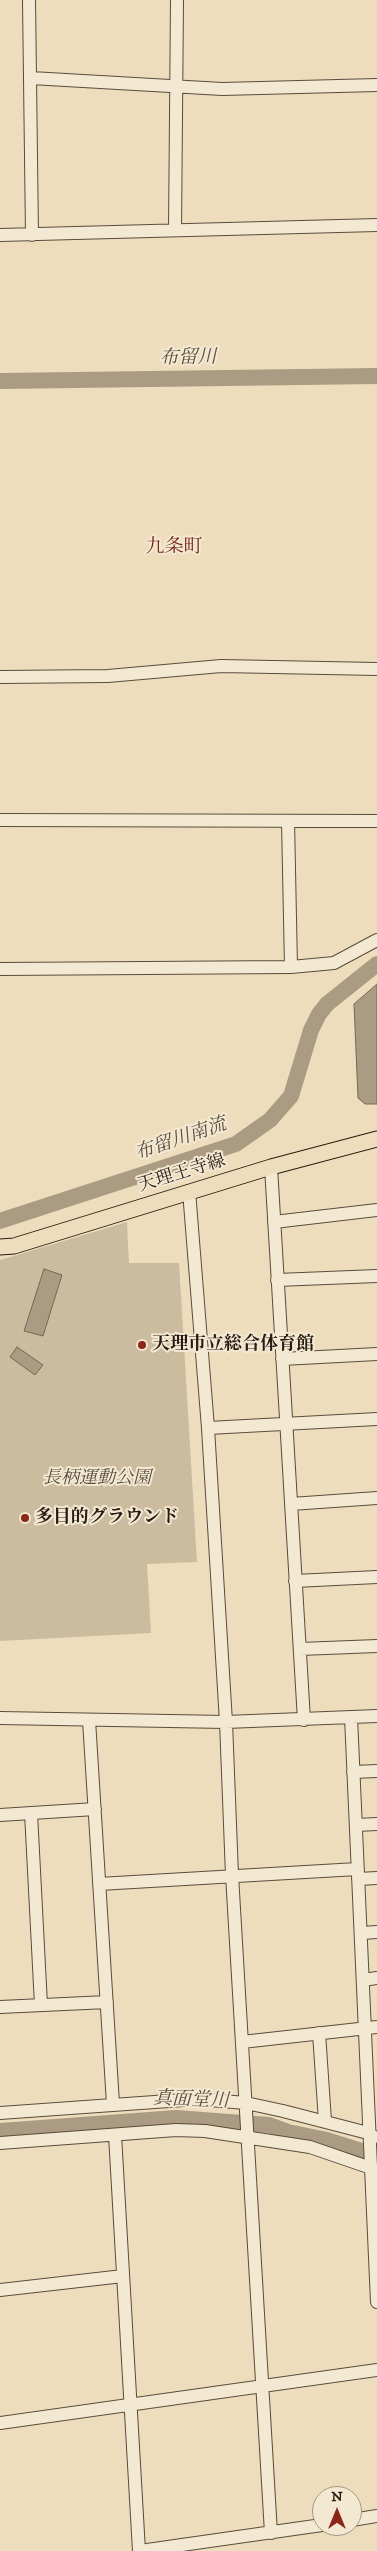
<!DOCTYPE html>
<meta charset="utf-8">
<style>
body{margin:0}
#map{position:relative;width:377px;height:2551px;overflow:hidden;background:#edddbc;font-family:"IM FELL DW Pica",serif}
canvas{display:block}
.north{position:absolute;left:312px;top:2486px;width:50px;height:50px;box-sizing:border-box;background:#f3e9d3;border:1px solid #a29785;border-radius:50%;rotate:0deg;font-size:14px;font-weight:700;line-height:20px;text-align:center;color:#281b11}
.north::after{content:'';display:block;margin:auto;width:18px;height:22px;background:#8f2418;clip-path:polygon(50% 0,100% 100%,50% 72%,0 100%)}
</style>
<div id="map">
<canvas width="377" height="2551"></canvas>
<div class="north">N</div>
</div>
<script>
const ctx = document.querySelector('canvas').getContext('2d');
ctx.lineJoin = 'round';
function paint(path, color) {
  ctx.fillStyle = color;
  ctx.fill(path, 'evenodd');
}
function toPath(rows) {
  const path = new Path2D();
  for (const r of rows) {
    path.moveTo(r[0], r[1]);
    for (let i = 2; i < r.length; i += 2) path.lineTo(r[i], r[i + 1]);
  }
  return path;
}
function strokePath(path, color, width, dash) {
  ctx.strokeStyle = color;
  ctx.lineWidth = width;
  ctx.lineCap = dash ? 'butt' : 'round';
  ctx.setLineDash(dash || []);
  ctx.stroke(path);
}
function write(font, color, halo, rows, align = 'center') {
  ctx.font = font + ' "IM FELL DW Pica","Noto Serif JP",serif';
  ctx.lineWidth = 4;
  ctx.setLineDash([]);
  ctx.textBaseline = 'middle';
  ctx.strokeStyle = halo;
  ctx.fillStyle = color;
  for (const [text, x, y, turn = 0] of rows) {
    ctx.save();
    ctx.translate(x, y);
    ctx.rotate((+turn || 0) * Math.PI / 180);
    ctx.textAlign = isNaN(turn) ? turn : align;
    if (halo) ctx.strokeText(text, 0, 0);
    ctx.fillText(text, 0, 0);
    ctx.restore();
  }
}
paint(toPath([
 [127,1222,129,1263,179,1263,197,1562,147,1564,151,1633,0,1641,0,1260]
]), '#ccbc9f');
const water = toPath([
 [377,984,377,1104,365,1104,358,1098,354,1004,377,984],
 [44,1269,62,1275,43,1336,24,1331,44,1269],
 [17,1347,43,1365,35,1375,10,1357,17,1347]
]);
paint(water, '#aa9b82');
strokePath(water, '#766855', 1);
strokePath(toPath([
 [0,381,377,376],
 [0,1221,236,1144,270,1120,291,1096,311,1030,319,1014,327,1004,377,964],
 [0,2131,176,2118,269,2125,288,2132,327,2140,377,2156]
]), '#aa9b82', 16);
const minor = toPath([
 [29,0,32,235],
 [31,78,222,89,377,85],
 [175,230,177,0],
 [0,235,377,225],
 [0,677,108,676,221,666,377,669],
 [0,820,377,821],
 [288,821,291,967],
 [0,969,291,967,334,963,377,940],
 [271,1167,304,1720],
 [189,1191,208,1428,226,1722,232,1875,271,2533],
 [274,1222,377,1210],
 [277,1280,377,1276],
 [282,1359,377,1354],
 [208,1428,377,1419],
 [291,1504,377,1498],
 [295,1581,377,1577],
 [300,1649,377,1646],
 [351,1717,377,2302],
 [0,1718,226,1722,377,1716],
 [89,1720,113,2104],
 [353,1772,377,1771],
 [31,1813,41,2005],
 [0,1815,95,1809],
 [356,1825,377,1824],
 [358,1879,377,1878],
 [99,1884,357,1869],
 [362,1933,377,1932],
 [363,1980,377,1978],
 [0,2007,107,2002],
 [319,2033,325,2121],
 [242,2042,377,2027],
 [0,2113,197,2099,246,2103,283,2111,368,2133,374,2137],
 [115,2135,139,2551],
 [0,2143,176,2130,205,2131,310,2147,377,2170],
 [0,2290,123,2276],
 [0,2423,377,2370],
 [352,2520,377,2516],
 [140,2551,322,2525]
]);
const major = toPath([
 [0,1247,14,1246,271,1167,377,1139]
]);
strokePath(minor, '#594c3c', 14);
strokePath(major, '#281b11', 17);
strokePath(minor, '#f3e9d3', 12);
strokePath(major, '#edddbc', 15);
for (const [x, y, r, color] of [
 [142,1345,5,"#8f2418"],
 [25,1518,5,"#8f2418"]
]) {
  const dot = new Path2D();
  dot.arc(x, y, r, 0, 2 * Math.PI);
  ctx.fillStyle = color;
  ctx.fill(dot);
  strokePath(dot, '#f3e9d3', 2);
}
write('18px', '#281b11', '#f3e9d3', [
 ["天理王寺線",182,1174,-17]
]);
write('bold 18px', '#281b11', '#f3e9d3', [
 ["天理市立総合体育館",152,1345],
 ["多目的グラウンド",35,1518]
], 'left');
write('italic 18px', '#594b3c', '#f3e9d3', [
 ["長柄運動公園",97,1479]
]);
write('italic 19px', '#5c4e3e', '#f3e9d3', [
 ["布留川",188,359,-1],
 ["布留川南流",181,1140,-19],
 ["真面堂川",191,2101,2]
]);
write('19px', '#7a1f14', '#f3e9d3', [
 ["九条町",174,548]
]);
</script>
